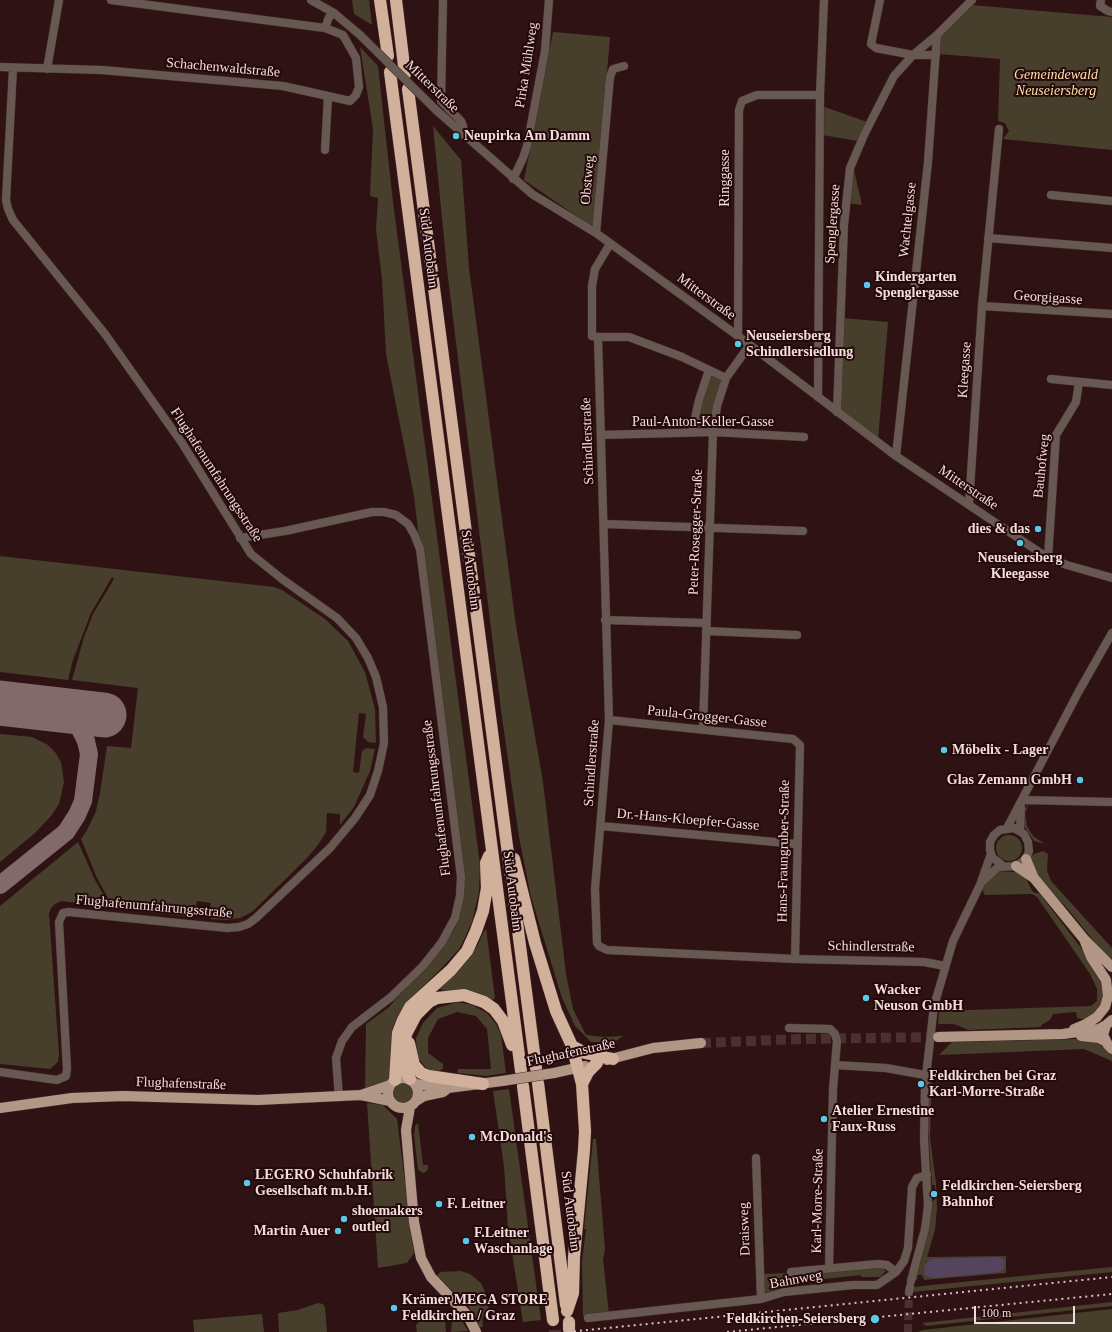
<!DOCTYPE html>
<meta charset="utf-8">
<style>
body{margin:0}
#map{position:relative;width:1112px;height:1332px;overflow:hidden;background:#2f1213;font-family:"Times New Roman",serif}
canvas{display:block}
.scale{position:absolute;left:974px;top:1306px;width:101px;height:18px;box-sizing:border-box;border:2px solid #f2dddc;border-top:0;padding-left:5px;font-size:12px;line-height:14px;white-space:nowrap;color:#f2dddc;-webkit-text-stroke:3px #24090a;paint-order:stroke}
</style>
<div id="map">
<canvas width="1112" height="1332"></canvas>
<div class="scale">100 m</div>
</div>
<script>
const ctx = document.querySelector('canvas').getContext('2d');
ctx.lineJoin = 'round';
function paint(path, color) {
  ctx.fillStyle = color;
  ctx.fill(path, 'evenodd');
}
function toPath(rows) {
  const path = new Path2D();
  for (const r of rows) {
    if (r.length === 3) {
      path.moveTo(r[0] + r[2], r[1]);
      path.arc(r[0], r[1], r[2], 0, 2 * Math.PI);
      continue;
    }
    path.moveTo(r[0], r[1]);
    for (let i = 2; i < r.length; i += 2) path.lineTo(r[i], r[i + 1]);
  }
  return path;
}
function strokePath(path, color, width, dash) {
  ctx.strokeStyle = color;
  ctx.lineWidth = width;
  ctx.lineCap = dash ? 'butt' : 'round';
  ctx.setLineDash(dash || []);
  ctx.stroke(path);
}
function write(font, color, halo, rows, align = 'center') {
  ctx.font = font + ' "Times New Roman",serif';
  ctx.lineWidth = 4;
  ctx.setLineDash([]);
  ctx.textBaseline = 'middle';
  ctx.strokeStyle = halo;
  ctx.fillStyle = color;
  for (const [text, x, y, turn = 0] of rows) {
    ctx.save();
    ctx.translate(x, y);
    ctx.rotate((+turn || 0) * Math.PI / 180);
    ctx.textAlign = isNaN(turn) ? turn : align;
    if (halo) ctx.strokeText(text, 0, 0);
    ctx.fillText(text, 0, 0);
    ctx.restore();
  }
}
paint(toPath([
 [352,0,369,0,372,25,354,14],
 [971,5,1112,17,1112,150,1003,139,1009,131,1005,123,998,121,1000,59,939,54,939,42,942,33],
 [553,32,610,37,594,228,524,180],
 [360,47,378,66,393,202,480,864,479,892,472,922,460,948,440,970,412,997,397,1017,392,1030,392,1073,387,1081,379,1085,365,1088,366,1024,388,1008,443,946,455,929,465,887,424,550,418,531,414,496,386,354,382,279,376,230,378,198,370,196,373,129],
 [822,106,867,122,858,141,822,135],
 [433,126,461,160,469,269,474,305,516,626,543,782,566,974,573,1009,586,1035,604,1037,623,1036,613,1043,591,1042,575,1026,562,998,531,897,519,837,501,710,447,269],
 [854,170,862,205,848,203],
 [843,318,888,322,878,440,839,411],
 [709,374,721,377,722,382,710,426,706,430,698,429,696,424],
 [0,556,274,587,282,590,325,619,348,641,365,672,375,709,376,743,368,742,363,737,366,714,359,713,353,772,359,773,362,751,366,748,375,749,370,771,354,807,340,825,340,814,327,813,326,832,318,845,307,858,252,912,240,918,228,920,211,919,209,916,211,903,197,901,194,915,191,917,61,901,55,904,51,908,49,913,59,1055,58,1062,50,1069,0,1064,0,906,78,842,95,880,106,899,108,898,97,878,81,839,87,830,96,811,100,793,107,746,131,748,138,688,72,680,84,637,93,614,114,579,112,577,91,613,73,660,68,680,0,672],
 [0,734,32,737,48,745,55,752,61,762,64,782,59,804,51,816,35,833,0,862],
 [1029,804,1025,813,1027,826,1033,836,1045,844,1034,841,1024,826,1024,810],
 [1009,848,13],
 [1043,851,1048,854,1047,870,1051,881,1112,948,1112,963,1066,907,1038,877,1030,858,1034,854],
 [998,871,1015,872,1025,877,1033,892,1040,894,1091,961,1105,984,1103,1004,1088,1020,1077,1018,1076,1012,1053,1014,1050,1020,1041,1025,1041,1027,969,1030,954,1024,938,1024,939,1011,1091,1006,1097,1001,1097,989,1090,974,1037,897,1032,894,985,895,982,890,984,886],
 [486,928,495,998,490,1002,445,991,440,989,443,981,476,948],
 [458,1002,472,1005,487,1013,496,1024,501,1035,506,1073,486,1076,457,1073,458,1069,491,1069,487,1029,476,1016,457,1012,438,1019,428,1038,428,1053,443,1064,443,1069,436,1072,425,1067,417,1056,416,1038,423,1023,437,1008],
 [1078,1039,1100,1042,1112,1053,1112,1061,1084,1049,939,1055,952,1042],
 [932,1062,930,1138,936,1183,937,1208,935,1230,927,1257,1006,1256,1006,1273,924,1280,922,1275,918,1275,917,1280,914,1281,929,1230,932,1201,935,1200,935,1185,932,1185,928,1129,929,1077],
 [403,1093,12],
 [509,1089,541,1320,523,1322,508,1228,504,1166,493,1091],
 [367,1103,383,1105,397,1119,414,1253,407,1263,378,1268],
 [418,1123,423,1165,428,1165,428,1167,427,1171,423,1173,418,1170,414,1135,415,1126],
 [593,1139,596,1139,605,1250,603,1259,609,1314,583,1316,582,1261,586,1229,584,1229],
 [877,1266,884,1269,886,1271,880,1277,861,1277,861,1275,779,1284,778,1290,767,1294,764,1292,763,1274,829,1271],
 [1112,1267,1112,1272,913,1292,914,1287,922,1286],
 [461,1271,470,1274,481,1283,486,1294,490,1315,482,1317,483,1327,479,1327,475,1316,467,1305,437,1276,440,1272],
 [1112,1302,1112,1306,926,1326,922,1323],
 [318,1303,323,1304,325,1307,327,1332,279,1332,278,1313,298,1310],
 [453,1308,458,1314,468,1331,451,1332],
 [1112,1309,1112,1332,918,1332,923,1330],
 [262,1314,264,1332,194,1332,193,1320],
 [443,1319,445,1320,446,1332,417,1332,416,1325,419,1322]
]), '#473e2c');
paint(toPath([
 [1000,1257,1005,1261,1004,1269,1000,1272,934,1278,928,1277,924,1274,925,1265,930,1259]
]), '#55445d');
strokePath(toPath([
 [0,885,66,832,77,815,83,801,89,754,86,741,79,727,71,719,61,713,47,709]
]), '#836a6a', 18);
strokePath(toPath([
 [0,703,104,715]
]), '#836a6a', 45);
strokePath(toPath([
 [908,1332,909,1292]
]), '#4c3031', 8, [8, 4]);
strokePath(toPath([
 [701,1043,801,1039,938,1037]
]), '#4c3031', 10, [10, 5]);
strokePath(toPath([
 [555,1330,555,1332]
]), '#4c3031', 12, [12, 6]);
const minor = toPath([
 [111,0,325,28,329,17,334,13],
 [311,0,334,13,360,35],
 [443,0,441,101,461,121,463,126,464,135],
 [880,0,871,44,876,48,913,55,936,55],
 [1101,0,1100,6,1108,11,1112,12],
 [0,67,102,70,283,86,350,101,356,95,359,87,356,58,343,35,325,28],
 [47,69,59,0],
 [436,110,532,194,596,233,738,336,896,456,1048,558,1067,565,1112,578],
 [325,150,328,96],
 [513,179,523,158,527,146,545,51,549,0],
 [1051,195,1112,201],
 [596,233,610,77,613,69,624,66],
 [988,238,1112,248],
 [610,244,595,269,592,286,592,336,598,337,609,720,595,889,597,943,599,946,607,950,795,959,924,962,945,966],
 [982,306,1112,314],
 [738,336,739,110,742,101,757,95,820,95],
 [598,337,629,337,682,357,726,378],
 [1051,379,1112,385],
 [818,397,820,95,824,0],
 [837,412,844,225,850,168,864,135,894,76,913,55,937,35,972,0],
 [692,432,699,400,709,370],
 [601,435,713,432,804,437],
 [896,456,928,162,937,35],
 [969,504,982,306,999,129],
 [604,524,803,531],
 [240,538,285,531,372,512,384,512,396,515,408,524,414,534,420,549,461,877,460,896,455,918,442,942,423,966,391,997,352,1027,342,1041,336,1058,339,1097],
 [1048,558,1056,435,1076,402,1079,382],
 [605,620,706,623],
 [706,631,797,635],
 [609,720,793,739,800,745,795,959],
 [703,728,713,432,717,406,726,378,749,346],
 [1023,800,1112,802],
 [601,826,797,844],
 [1007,828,1079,691,1112,633],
 [1020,831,1021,807],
 [983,881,998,867,1016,866,1026,859,1029,851,1028,842,1024,834,1014,828,1000,830,994,835,990,842,990,850,992,857,1003,866],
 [789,1028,830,1029,835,1034,837,1041,833,1089,829,1268],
 [835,1065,886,1068,925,1075],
 [0,1072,57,1080,66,1076,67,1069,59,922,63,913,69,912,227,928,239,927,248,924,256,918,330,848,355,818,370,795,378,771,384,743,383,707,376,677,368,658,356,638,337,618,282,579,251,554,182,443,105,334,13,220,8,209,6,200,13,68],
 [756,1158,761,1299],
 [791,1272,878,1264,887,1265,896,1272],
 [911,1281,925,1229,928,1206,924,1139,925,1085,934,1006,953,941,980,885,991,854],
 [909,1292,910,1287],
 [588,1318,761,1299,784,1292,853,1285,877,1285,896,1272,904,1261,908,1248,912,1187,917,1178,927,1175]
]);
const major = toPath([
 [1026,859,1033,876],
 [1016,866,1034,878,1084,939,1112,967],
 [1112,1020,1106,1025,1103,1035,1108,1045,1112,1049],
 [1074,1029,1086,1024,1097,1017,1105,1007,1108,996,1106,980,1091,957,1084,939],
 [1081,1036,1099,1038,1105,1041],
 [938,1037,1063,1034,1099,1029,1106,1025],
 [607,1060,653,1048,701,1043],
 [554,1073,585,1066],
 [403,1093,15],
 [416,1084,448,1088,502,1081],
 [361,1095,390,1085],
 [416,1101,424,1096,443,1092,448,1088],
 [410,1107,406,1130,414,1222,421,1258,431,1277,468,1316,476,1332],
 [0,1108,72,1098,123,1096,258,1100,361,1095,390,1101]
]);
const highway = toPath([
 [380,0,388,56],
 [396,0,405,74],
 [390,72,521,1071],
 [408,89,536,1068],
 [514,859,535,943,556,1011,572,1046,582,1084,585,1131,584,1150,574,1257,573,1293,567,1311],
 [409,1043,414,1065,421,1073,429,1076,483,1084],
 [572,1046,585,1053,613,1059],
 [410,1079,405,1069,404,1054,406,1034,416,1015,429,1002,437,998,464,995,484,1002,494,1009,503,1021,512,1045],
 [395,1080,398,1033,403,1020,410,1007,451,970,467,951,476,931,483,911,487,888,486,863,489,856],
 [538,1083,566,1305],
 [582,1084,588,1072,597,1063],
 [523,1086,553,1320],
 [569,1322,569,1329]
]);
strokePath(minor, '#4a2e2f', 9);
strokePath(major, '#4a2e2f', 11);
strokePath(highway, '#4a2e2f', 13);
strokePath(minor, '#675952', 8);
strokePath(major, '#b29787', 10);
strokePath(highway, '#d1b09c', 12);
strokePath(toPath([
 [568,1332,1112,1277],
 [727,1332,1112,1294]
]), '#d7c1c1', 2, [2, 4]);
const minorBridge = toPath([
 [360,35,436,110]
]);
const majorBridge = toPath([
 [502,1081,554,1073]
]);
strokePath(minorBridge, '#4a2e2f', 9, []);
strokePath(majorBridge, '#4a2e2f', 11, []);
strokePath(minorBridge, '#675952', 8);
strokePath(majorBridge, '#b29787', 10);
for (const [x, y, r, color] of [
 [456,136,4,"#5ac8e6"],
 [867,285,4,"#5ac8e6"],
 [738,344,4,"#5ac8e6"],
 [1038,529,4,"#5ac8e6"],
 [1020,543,4,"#5ac8e6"],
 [944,750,4,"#5ac8e6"],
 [1080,780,4,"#5ac8e6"],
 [866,998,4,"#5ac8e6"],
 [921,1084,4,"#5ac8e6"],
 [824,1119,4,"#5ac8e6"],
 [472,1137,4,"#5ac8e6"],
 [247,1183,4,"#5ac8e6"],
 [934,1194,4,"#5ac8e6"],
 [439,1204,4,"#5ac8e6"],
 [344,1219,4,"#5ac8e6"],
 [338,1231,4,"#5ac8e6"],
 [466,1241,4,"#5ac8e6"],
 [394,1308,4,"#5ac8e6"],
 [875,1319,5,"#5ac8e6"]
]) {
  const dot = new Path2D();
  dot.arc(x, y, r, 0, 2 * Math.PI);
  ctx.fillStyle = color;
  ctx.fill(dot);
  strokePath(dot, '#24090a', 1.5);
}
write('14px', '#f2dddc', '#24090a', [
 ["Pirka Mühlweg",527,65,-81],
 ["Schachenwaldstraße",223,68,5],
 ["Mitterstraße",432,87,44],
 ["Ringgasse",725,178,-90],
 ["Obstweg",588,180,-85],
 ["Wachtelgasse",908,220,-84],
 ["Spenglergasse",833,224,-86],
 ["Süd Autobahn",428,248,83],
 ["Mitterstraße",706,297,36],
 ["Georgigasse",1048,298,4],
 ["Kleegasse",965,370,-86],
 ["Paul-Anton-Keller-Gasse",703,422],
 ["Schindlerstraße",588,441,-92],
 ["Bauhofweg",1042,466,-84],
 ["Flughafenumfahrungsstraße",216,475,57],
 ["Mitterstraße",968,488,34],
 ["Peter-Rosegger-Straße",696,532,-88],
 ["Süd Autobahn",470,570,83],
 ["Paula-Grogger-Gasse",707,717,6],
 ["Schindlerstraße",592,763,-86],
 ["Flughafenumfahrungsstraße",437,798,-97],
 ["Dr.-Hans-Kloepfer-Gasse",688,820,5],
 ["Hans-Fraungruber-Straße",784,851,-89],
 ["Süd Autobahn",512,891,83],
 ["Flughafenumfahrungsstraße",154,907,5],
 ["Schindlerstraße",871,947,1],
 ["Flughafenstraße",571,1053,-12],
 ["Flughafenstraße",181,1084,2],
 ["Karl-Morre-Straße",818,1201,-89],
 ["Süd Autobahn",570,1211,83],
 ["Draisweg",745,1229,-92],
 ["Bahnweg",796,1280,-10]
]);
write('italic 14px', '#fce0a9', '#24090a', [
 ["Gemeindewald",1056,75],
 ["Neuseiersberg",1056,91]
]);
write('bold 14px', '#f2dddc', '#24090a', [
 ["Neupirka Am Damm",464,136],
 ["Kindergarten",875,277],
 ["Spenglergasse",875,293],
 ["Neuseiersberg",746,336],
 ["Schindlersiedlung",746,352],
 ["dies & das",1030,529,"right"],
 ["Neuseiersberg",1020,558,"center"],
 ["Kleegasse",1020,574,"center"],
 ["Möbelix - Lager",952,750],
 ["Glas Zemann GmbH",1072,780,"right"],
 ["Wacker",874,990],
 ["Neuson GmbH",874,1006],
 ["Feldkirchen bei Graz",929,1076],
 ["Karl-Morre-Straße",929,1092],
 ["Atelier Ernestine",832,1111],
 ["Faux-Russ",832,1127],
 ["McDonald's",480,1137],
 ["LEGERO Schuhfabrik",255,1175],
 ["Gesellschaft m.b.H.",255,1191],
 ["Feldkirchen-Seiersberg",942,1186],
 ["Bahnhof",942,1202],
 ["F. Leitner",447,1204],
 ["shoemakers",352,1211],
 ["outled",352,1227],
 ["Martin Auer",330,1231,"right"],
 ["F.Leitner",474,1233],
 ["Waschanlage",474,1249],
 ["Krämer MEGA STORE",402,1300],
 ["Feldkirchen / Graz",402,1316],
 ["Feldkirchen-Seiersberg",866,1319,"right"]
], 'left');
</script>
